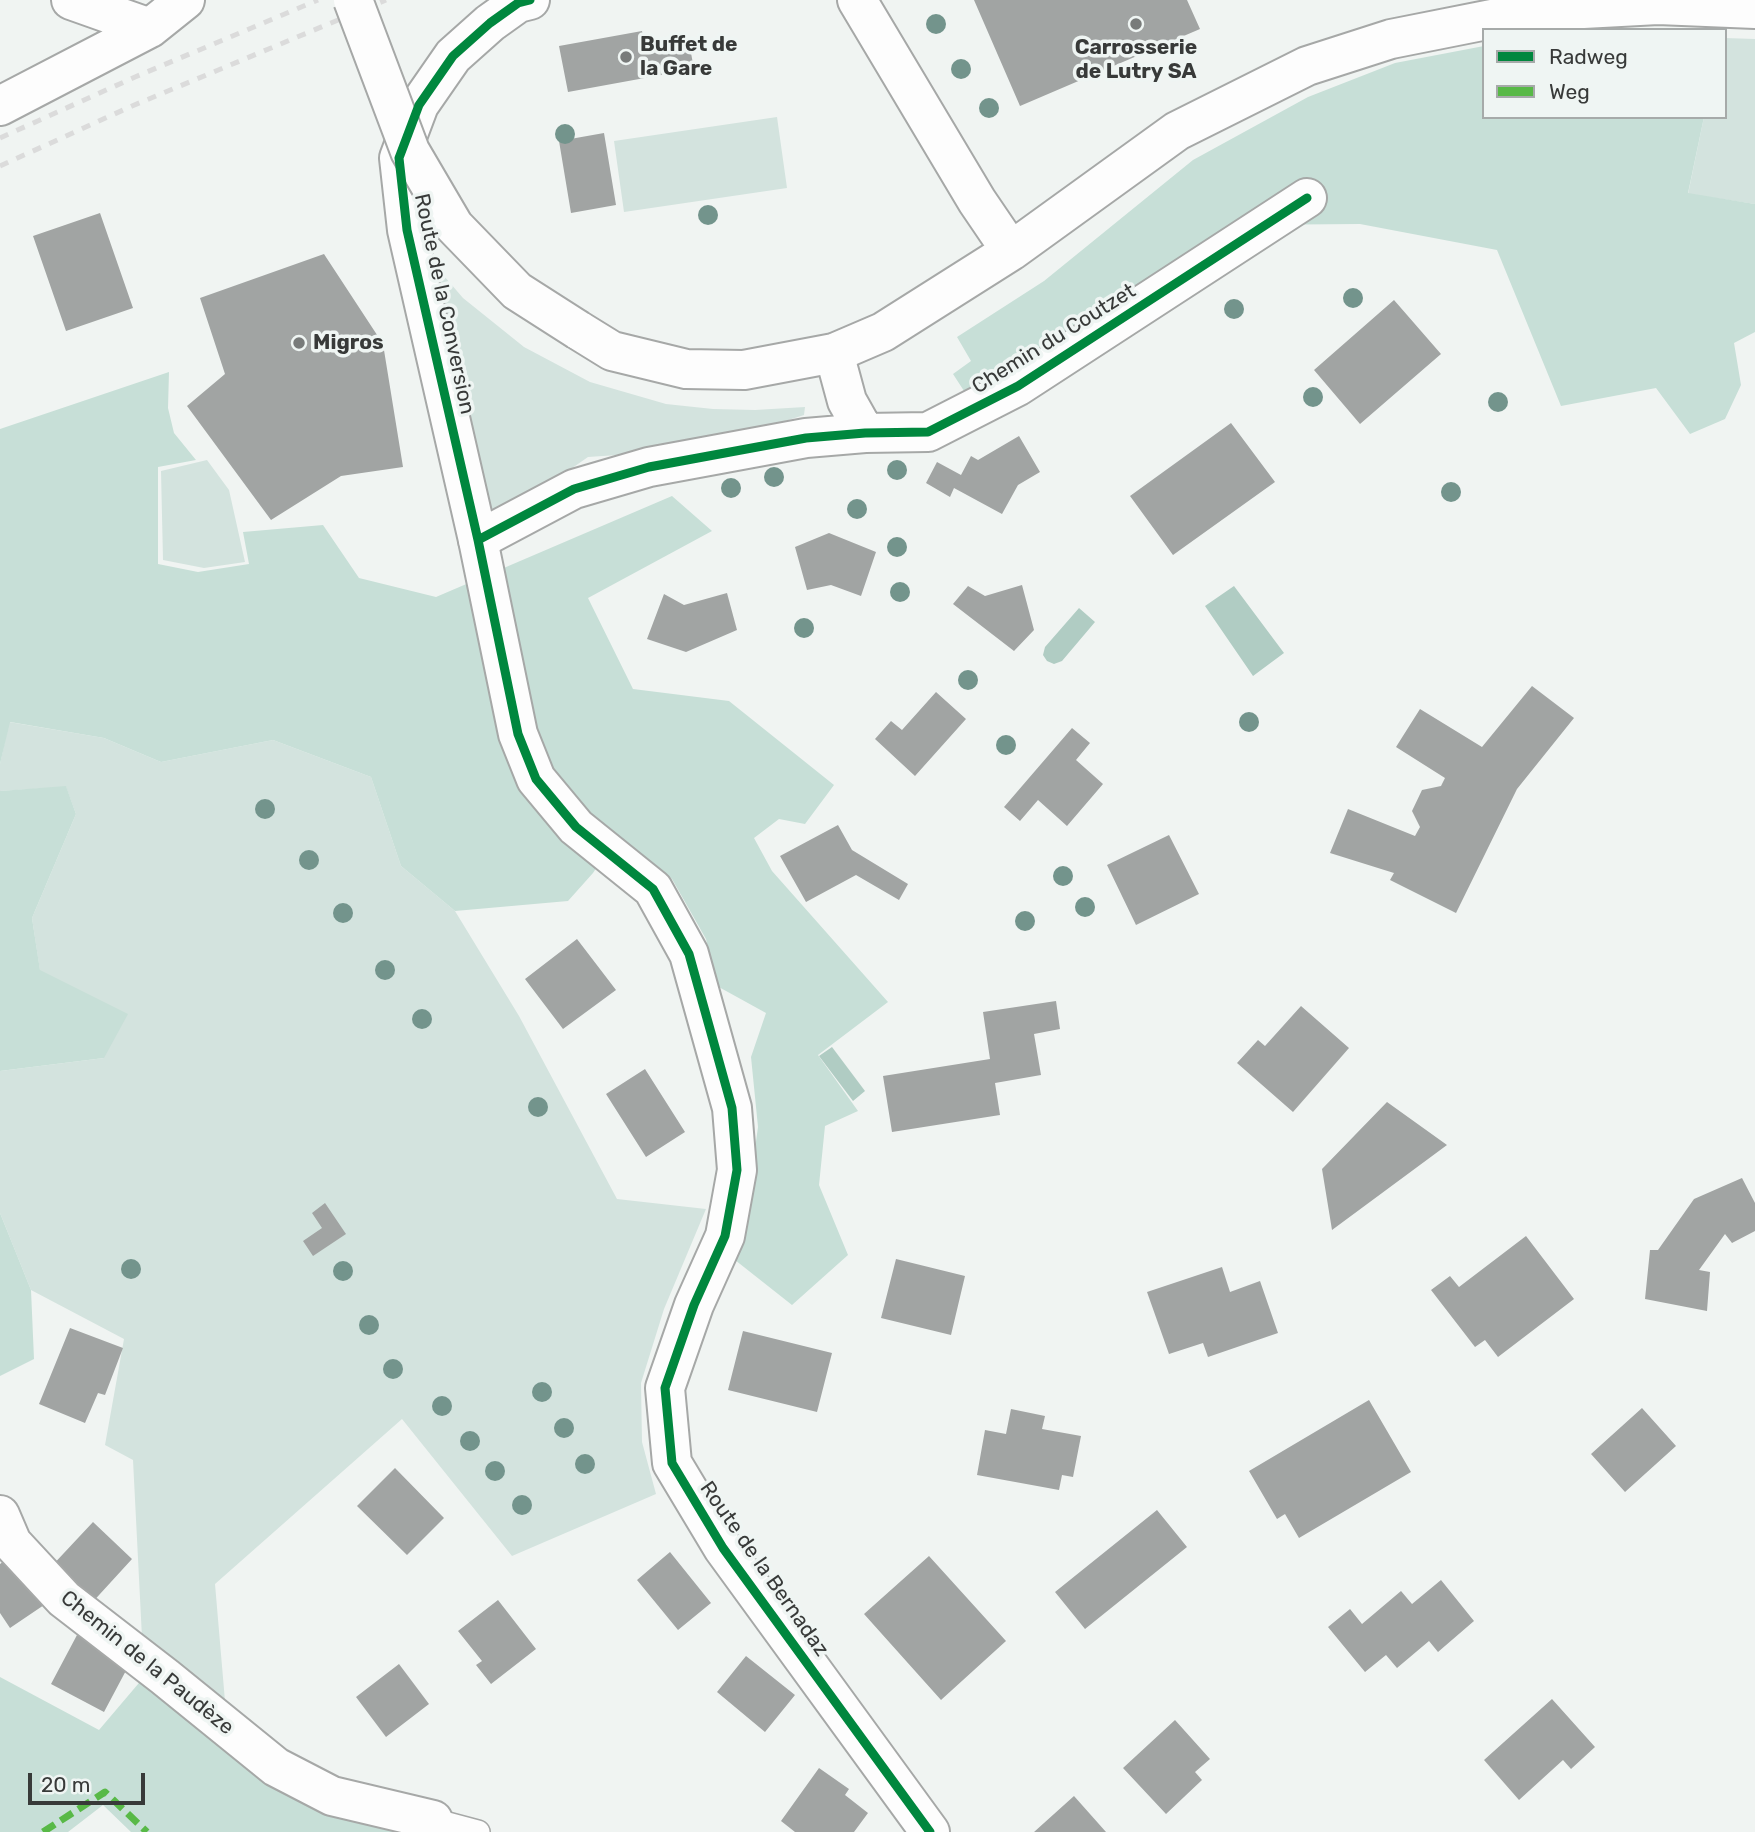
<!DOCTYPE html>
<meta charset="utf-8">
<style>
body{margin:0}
#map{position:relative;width:1755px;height:1832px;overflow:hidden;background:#f0f4f2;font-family:Rubik,sans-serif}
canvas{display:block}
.legend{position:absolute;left:1482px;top:28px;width:245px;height:91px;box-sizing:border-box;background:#eff5f3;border:2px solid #a6aaa9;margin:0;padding:9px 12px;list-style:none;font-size:21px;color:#383a39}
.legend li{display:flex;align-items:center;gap:14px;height:35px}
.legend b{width:35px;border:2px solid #a6aaa9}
.scale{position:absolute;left:28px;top:1773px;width:117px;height:32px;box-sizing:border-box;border:4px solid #383a39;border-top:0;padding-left:9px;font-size:21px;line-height:24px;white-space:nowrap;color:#383a39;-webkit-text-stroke:5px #eff5f3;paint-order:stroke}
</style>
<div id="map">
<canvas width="1755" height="1832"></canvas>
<ul class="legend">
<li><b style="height:9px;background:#00873e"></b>Radweg</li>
<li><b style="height:9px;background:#58b947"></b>Weg</li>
</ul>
<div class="scale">20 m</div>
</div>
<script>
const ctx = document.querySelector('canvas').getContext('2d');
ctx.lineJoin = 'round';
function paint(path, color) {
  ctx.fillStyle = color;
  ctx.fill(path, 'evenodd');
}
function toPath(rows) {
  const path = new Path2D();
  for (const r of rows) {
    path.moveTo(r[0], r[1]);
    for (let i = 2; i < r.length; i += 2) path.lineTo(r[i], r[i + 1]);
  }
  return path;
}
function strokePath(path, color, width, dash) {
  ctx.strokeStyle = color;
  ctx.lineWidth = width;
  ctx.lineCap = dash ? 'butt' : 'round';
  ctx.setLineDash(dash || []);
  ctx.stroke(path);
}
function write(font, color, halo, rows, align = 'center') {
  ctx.font = font + ' Rubik,sans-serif';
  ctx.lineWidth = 7;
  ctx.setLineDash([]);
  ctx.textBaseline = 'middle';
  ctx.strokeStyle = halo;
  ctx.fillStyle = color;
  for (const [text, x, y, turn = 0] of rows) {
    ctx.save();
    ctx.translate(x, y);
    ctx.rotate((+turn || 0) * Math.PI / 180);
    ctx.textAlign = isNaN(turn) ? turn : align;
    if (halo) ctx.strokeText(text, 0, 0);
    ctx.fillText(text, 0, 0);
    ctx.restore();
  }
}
paint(toPath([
 [1725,38,1755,39,1755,204,1688,194,1704,117,1725,117],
 [777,117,787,188,624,212,614,141],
 [426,255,463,298,524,347,590,382,666,404,713,409,755,410,805,407,804,415,776,424,618,455,588,457,565,473,495,510,482,504],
 [207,460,229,490,245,562,204,568,163,560,161,471],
 [9,722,104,738,161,762,273,740,371,777,401,866,455,911,519,1016,617,1199,706,1209,664,1309,641,1383,642,1442,656,1494,512,1556,402,1419,215,1584,229,1748,144,1677,133,1460,105,1445,124,1339,31,1290,0,1213,0,1071,104,1058,40,971,32,918,76,814,66,787,0,791,0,764]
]), '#d3e3de');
paint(toPath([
 [1484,46,1484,117,1704,117,1688,193,1755,204,1755,332,1734,343,1741,385,1725,419,1690,434,1656,388,1561,406,1497,250,1360,224,1238,225,1012,370,966,394,953,374,971,361,957,337,1044,281,1193,160,1308,97,1395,63],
 [169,372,168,408,174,433,196,460,158,467,158,564,198,572,249,564,243,532,323,525,359,578,436,597,672,496,712,531,588,598,633,689,729,701,834,785,805,824,779,819,754,838,772,871,888,1002,818,1055,858,1111,825,1126,819,1185,848,1255,792,1305,735,1260,746,1213,758,1127,751,1057,766,1013,717,986,706,939,672,879,617,836,593,873,568,901,455,911,401,866,371,777,273,740,161,762,104,738,10,722,0,764,0,429],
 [66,786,76,814,32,918,40,970,128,1014,104,1058,0,1071,0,791],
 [0,1213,31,1290,34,1359,0,1376],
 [0,1677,99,1730,144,1677,229,1748,466,1832,131,1832,103,1805,68,1832,0,1832]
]), '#c7dfd7');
paint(toPath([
 [1234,586,1284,653,1253,676,1205,606],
 [1079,608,1095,622,1062,661,1054,664,1047,661,1043,655,1045,647],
 [832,1047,865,1091,853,1101,819,1056]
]), '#b0ccc3');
paint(toPath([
 [974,0,1187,0,1200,29,1020,106],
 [642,31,645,45,688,37,694,69,568,92,559,46],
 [604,133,616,205,571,213,559,141],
 [100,213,133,308,66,331,33,236],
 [324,254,383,344,403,467,341,476,271,520,187,406,225,374,200,298],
 [1394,300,1441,354,1360,424,1314,370],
 [1231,423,1275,482,1173,555,1130,496],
 [1019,436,1040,472,1018,485,1002,514,954,488,950,497,926,483,937,462,961,475,971,456,978,460],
 [829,533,876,552,861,596,831,585,807,590,795,547],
 [1022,585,1034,630,1014,651,953,604,968,586,985,596],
 [727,593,737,630,686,652,647,639,664,594,684,605],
 [1532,686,1574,718,1517,789,1456,913,1390,880,1394,873,1330,853,1348,809,1415,836,1420,827,1412,811,1422,790,1441,786,1445,778,1396,747,1420,709,1482,747],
 [936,692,966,719,915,776,875,739,891,721,902,730],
 [1072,728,1090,743,1076,760,1103,784,1067,826,1038,800,1020,821,1004,807],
 [838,825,852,850,908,884,899,900,856,875,806,902,780,856],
 [1169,835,1199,894,1136,925,1107,865],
 [577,939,616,990,563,1029,525,979],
 [1056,1001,1060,1029,1034,1034,1041,1075,995,1083,1000,1115,892,1132,883,1076,990,1059,983,1012],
 [1301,1006,1349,1048,1293,1112,1237,1063,1258,1040,1265,1046],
 [645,1069,685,1132,646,1157,606,1094],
 [1387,1102,1447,1145,1332,1230,1322,1169],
 [1742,1178,1755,1203,1755,1231,1732,1243,1725,1234,1699,1270,1710,1272,1707,1311,1645,1299,1650,1250,1658,1250,1694,1199],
 [325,1203,346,1234,313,1256,303,1241,322,1228,312,1213],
 [1526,1236,1574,1299,1498,1357,1485,1340,1475,1347,1431,1290,1450,1276,1459,1287],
 [896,1259,965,1276,951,1335,881,1318],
 [1222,1267,1230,1292,1260,1281,1278,1333,1208,1357,1203,1343,1169,1354,1147,1292],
 [70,1328,123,1348,105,1395,98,1393,85,1423,39,1404],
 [743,1331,832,1353,817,1412,728,1390],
 [1369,1400,1411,1472,1299,1538,1285,1514,1277,1519,1249,1471],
 [1642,1408,1676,1446,1625,1492,1591,1454],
 [1011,1409,1045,1416,1042,1429,1081,1436,1073,1477,1062,1475,1059,1490,977,1475,985,1430,1006,1434],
 [395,1468,444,1518,407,1555,357,1506],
 [1157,1510,1187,1547,1085,1629,1055,1592],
 [93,1522,132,1559,89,1606,49,1569],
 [670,1552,711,1603,678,1630,637,1580],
 [929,1556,1006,1641,941,1700,864,1614],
 [10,1557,44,1605,10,1628,0,1613,0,1564],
 [1441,1580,1474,1621,1438,1652,1429,1641,1397,1668,1386,1655,1365,1672,1328,1627,1350,1609,1362,1624,1401,1591,1412,1604],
 [498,1600,536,1649,491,1684,476,1665,482,1661,458,1631],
 [77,1635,130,1663,104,1712,51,1684],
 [746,1656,795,1695,765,1732,717,1692],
 [399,1664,429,1704,386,1737,356,1697],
 [1552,1699,1595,1747,1571,1769,1563,1760,1519,1800,1484,1760],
 [1175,1720,1210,1759,1195,1772,1202,1780,1166,1814,1123,1768],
 [819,1768,849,1789,845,1795,868,1813,854,1832,795,1832,781,1821],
 [1074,1796,1106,1832,1034,1832]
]), '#a1a4a3');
const lane = toPath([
 [433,1820,478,1832]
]);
const street = toPath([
 [71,0,150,28],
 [0,106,150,28,185,0],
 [834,353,847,401,865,433],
 [478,540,574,489,649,467,806,438,865,433,928,432,1018,386,1307,198],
 [0,1515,12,1543,64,1599,165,1677,276,1767,332,1796,433,1820]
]);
const secondary = toPath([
 [530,0,518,3,490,23,453,56,419,105,399,158,407,230,478,540,518,734,536,779,576,827,653,889,689,954,732,1108,737,1170,725,1236,694,1305,665,1388,672,1463,723,1548,930,1832],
 [857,0,977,201,1011,251],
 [578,330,612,351,686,369,744,370,834,353,883,332,1011,251,1177,131,1307,66,1391,39,1527,12,1658,5,1755,9]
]);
strokePath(lane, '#a6a8a7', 26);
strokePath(street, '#a6a8a7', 42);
strokePath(secondary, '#a6a8a7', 42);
strokePath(lane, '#fdfdfd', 23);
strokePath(street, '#fdfdfd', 38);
strokePath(secondary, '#fdfdfd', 38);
strokePath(toPath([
 [0,138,135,77,318,0],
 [0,166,132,106,386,0]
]), '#dbdbdb', 5, [9, 9]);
const secondaryBridge = toPath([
 [353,0,410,151,454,226,517,291,578,330]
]);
strokePath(secondaryBridge, '#a6a8a7', 42, []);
strokePath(secondaryBridge, '#fdfdfd', 38);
strokePath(toPath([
 [43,1832,105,1792,147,1832]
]), '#58b947', 7, [14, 7]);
strokePath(toPath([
 [530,0,518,3,490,23,453,56,419,105,399,158,407,230,478,540,518,734,536,779,576,827,653,889,689,954,732,1108,737,1170,725,1236,694,1305,665,1388,672,1463,723,1548,930,1832],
 [478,540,574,489,649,467,806,438,865,433,928,432,1018,386,1307,198]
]), '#00873e', 9);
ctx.fillStyle = '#73948c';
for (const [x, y] of [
 [936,24],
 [961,69],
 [989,108],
 [565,134],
 [708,215],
 [1353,298],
 [1234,309],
 [1313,397],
 [1498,402],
 [897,470],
 [774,477],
 [731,488],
 [1451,492],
 [857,509],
 [897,547],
 [900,592],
 [804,628],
 [968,680],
 [1249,722],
 [1006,745],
 [265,809],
 [309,860],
 [1063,876],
 [1085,907],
 [343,913],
 [1025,921],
 [385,970],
 [422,1019],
 [538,1107],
 [131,1269],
 [343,1271],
 [369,1325],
 [393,1369],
 [542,1392],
 [442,1406],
 [564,1428],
 [470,1441],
 [585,1464],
 [495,1471],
 [522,1505]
]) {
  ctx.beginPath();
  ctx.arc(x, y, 10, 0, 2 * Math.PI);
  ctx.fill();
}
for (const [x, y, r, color] of [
 [1136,24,7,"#787b7a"],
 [626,57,7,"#787b7a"],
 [299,343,7,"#787b7a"]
]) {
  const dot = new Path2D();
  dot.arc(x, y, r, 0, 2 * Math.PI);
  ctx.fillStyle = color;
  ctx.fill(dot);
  strokePath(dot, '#eff5f3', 2.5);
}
write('bold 21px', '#383a39', '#eff5f3', [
 ["Buffet de",640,45],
 ["la Gare",640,69],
 ["Carrosserie",1136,48,"center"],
 ["de Lutry SA",1136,72,"center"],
 ["Migros",313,343]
], 'left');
write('21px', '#383a39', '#eff5f3', [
 ["Route de la Conversion",444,304,78],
 ["Chemin du Coutzet",1054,339,-32],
 ["Route de la Bernadaz",764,1569,55],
 ["Chemin de la Paudèze",147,1663,39]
]);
</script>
